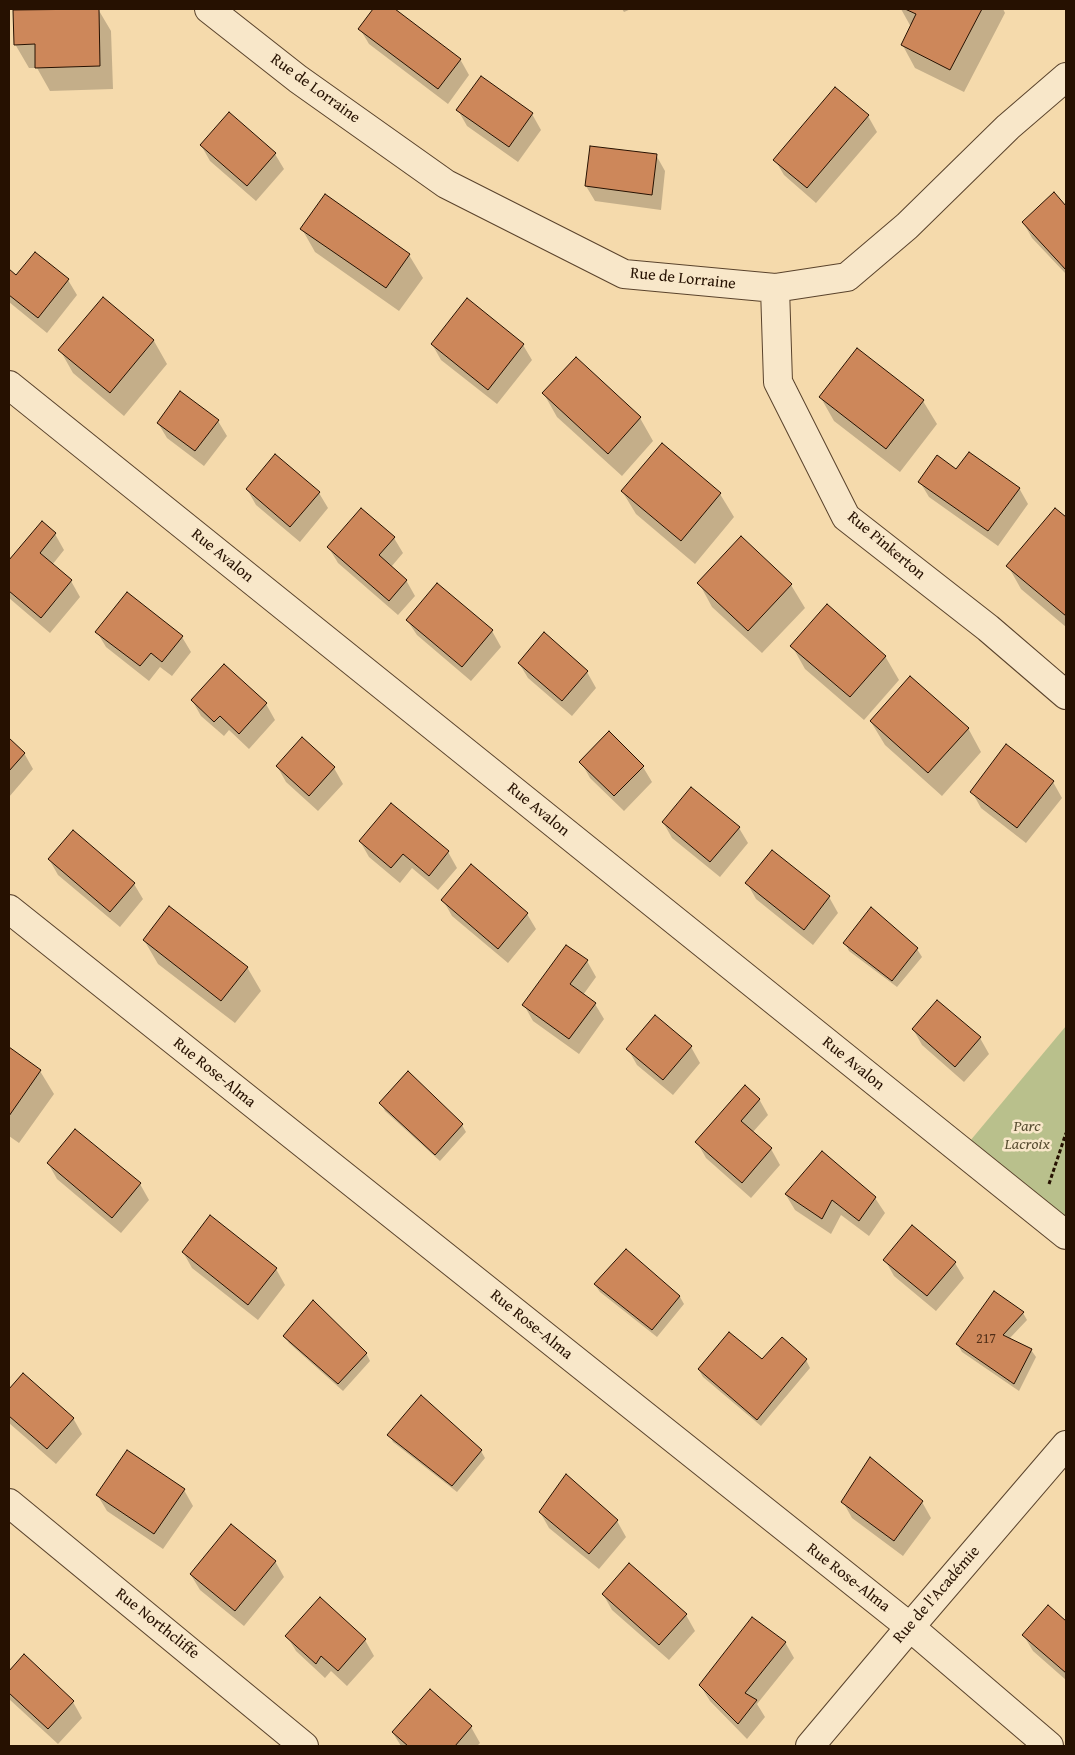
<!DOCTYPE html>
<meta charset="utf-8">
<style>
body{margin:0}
#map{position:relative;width:1075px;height:1755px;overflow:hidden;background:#f5daac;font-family:"Gentium Book Plus",serif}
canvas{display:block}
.frame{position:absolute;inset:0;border:10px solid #261101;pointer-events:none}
</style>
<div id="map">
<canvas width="1075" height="1755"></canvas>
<div class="frame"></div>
</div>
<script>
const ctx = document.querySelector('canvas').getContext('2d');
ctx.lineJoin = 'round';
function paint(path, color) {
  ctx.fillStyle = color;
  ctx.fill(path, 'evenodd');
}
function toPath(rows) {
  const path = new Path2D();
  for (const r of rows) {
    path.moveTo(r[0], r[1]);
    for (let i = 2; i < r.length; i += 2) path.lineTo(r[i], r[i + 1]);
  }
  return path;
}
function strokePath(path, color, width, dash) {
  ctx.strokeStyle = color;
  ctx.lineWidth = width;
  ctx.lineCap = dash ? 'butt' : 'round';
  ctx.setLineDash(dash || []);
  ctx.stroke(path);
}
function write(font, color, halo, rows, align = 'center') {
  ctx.font = font + ' "Gentium Book Plus",serif';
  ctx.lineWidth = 5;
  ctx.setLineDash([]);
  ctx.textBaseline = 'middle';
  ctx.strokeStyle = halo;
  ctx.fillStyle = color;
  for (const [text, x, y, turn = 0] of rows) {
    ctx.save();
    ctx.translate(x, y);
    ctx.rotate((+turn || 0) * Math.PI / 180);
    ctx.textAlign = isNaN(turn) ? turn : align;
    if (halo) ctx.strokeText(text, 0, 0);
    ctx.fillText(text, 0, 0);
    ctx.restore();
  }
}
paint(toPath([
 [1066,1026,1066,1221,970,1141]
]), '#b9c08c');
paint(toPath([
 [98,9,111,31,113,89,50,91,37,68,29,68,15,44,14,11],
 [374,9,393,9,460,59,469,75,448,104,369,44,360,29],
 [622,9,631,9,624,12],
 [901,9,1003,9,1005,13,964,92,915,68,902,44,911,27],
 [458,110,532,114,541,130,518,162,467,126],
 [868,116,877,132,816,203,784,175,775,160],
 [201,145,275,154,284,169,256,201,210,161],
 [656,155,665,171,661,210,595,201,586,186],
 [1054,194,1066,207,1066,274,1032,238,1023,222],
 [302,229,409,255,423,278,399,311,315,252],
 [9,271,16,277,68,280,77,295,47,333,9,302],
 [103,299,154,341,167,364,124,416,73,373,60,350],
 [432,344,523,345,532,360,497,404,441,360],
 [544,394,640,418,653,441,622,476,557,417],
 [821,398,923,401,937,424,900,472,834,421],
 [218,421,227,436,204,466,167,438,158,423],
 [662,445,720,494,734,517,695,564,636,514,622,491],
 [956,471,1019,488,1028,504,998,546,929,497,920,482],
 [247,489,319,493,328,508,300,542,256,505],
 [1055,510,1066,519,1066,627,1021,589,1008,566],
 [42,523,55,534,64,550,52,565,71,581,80,597,50,633,9,598,9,562],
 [394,538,403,553,391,567,406,580,415,596,398,615,338,563,329,548],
 [699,583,791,585,805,608,762,653,712,607],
 [407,620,492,631,501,647,471,681,417,635],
 [97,632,182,637,191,652,172,676,160,667,149,681,106,647],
 [544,634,587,672,596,688,572,716,528,678,519,663],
 [792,646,885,656,899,680,864,720,805,669],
 [224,666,266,704,275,720,249,749,229,730,224,736,201,716,192,700],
 [871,722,968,728,981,752,942,796,885,745],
 [302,739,334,768,343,784,318,811,286,782,277,766],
 [9,740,24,753,33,769,9,797],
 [581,762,643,767,652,782,624,811,590,778],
 [1053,782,1062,798,1026,843,981,808,972,792],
 [391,804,448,852,457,868,438,890,412,868,400,883,369,857,360,841],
 [663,822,739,828,748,843,720,877,672,838],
 [772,851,829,897,838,913,813,945,756,899,747,883],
 [49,859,134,884,143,899,120,927,58,875],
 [443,900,527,914,536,929,508,963,452,916],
 [872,909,917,949,922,957,897,987,849,951,845,943],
 [144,940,247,967,261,991,235,1023,158,964],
 [587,961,596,977,583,995,595,1004,604,1019,579,1054,533,1021,524,1005],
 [655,1017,691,1047,700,1063,673,1095,637,1065,628,1049],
 [913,1029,980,1038,989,1054,964,1082,922,1045],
 [9,1048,40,1071,54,1094,19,1143,9,1136],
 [759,1099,768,1115,752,1133,771,1149,780,1165,751,1198,706,1158,697,1142],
 [381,1103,462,1125,466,1132,440,1161,385,1111],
 [48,1163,140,1184,149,1200,121,1233,57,1179],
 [786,1195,875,1198,885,1213,869,1236,841,1215,831,1234,795,1210],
 [210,1217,276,1269,285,1285,258,1320,192,1268,183,1252],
 [626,1251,680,1297,684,1304,657,1337,600,1292,595,1285],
 [885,1260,955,1263,964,1278,936,1311,894,1276],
 [1023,1313,1027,1320,1009,1339,1031,1350,1036,1357,1019,1391,962,1352,957,1344],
 [285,1336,366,1353,370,1361,343,1391,289,1343],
 [806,1360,810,1368,761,1426,703,1377,699,1370,762,1361],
 [23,1375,73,1418,82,1434,56,1464,9,1423,9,1391],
 [389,1435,481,1451,485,1458,457,1492,393,1442],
 [871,1459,922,1502,931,1518,903,1556,852,1518,843,1502],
 [184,1490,193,1506,163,1549,107,1511,98,1496],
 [540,1512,617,1521,626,1537,599,1569,549,1528],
 [275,1561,284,1577,244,1626,200,1590,191,1575],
 [603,1594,686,1615,695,1631,669,1660,612,1610],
 [320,1599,365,1640,374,1656,347,1686,331,1671,325,1678,296,1651,287,1636],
 [1048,1607,1066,1622,1066,1680,1033,1651,1024,1636],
 [785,1642,794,1658,757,1704,765,1717,747,1739,710,1701,700,1685],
 [24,1656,73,1702,82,1718,58,1744,9,1699,9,1672],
 [471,1727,480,1743,477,1746,401,1746,393,1733]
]), '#0003');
const building = toPath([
 [99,9,100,66,35,68,35,44,14,45,13,10,99,9],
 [373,9,395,9,461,59,438,89,358,29,373,9],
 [905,9,982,9,950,70,901,45,916,14,905,9],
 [481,76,533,113,509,147,456,110,481,76],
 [835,87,869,115,807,188,773,160,835,87],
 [229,112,276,153,247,186,200,145,229,112],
 [590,146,657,154,652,195,585,186,590,146],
 [1054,192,1066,206,1066,270,1022,222,1054,192],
 [325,194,410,254,386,288,300,229,325,194],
 [35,252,69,279,38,318,9,295,9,269,16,275,35,252],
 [103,297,154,340,110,393,58,350,103,297],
 [467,298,524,344,488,390,431,344,467,298],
 [857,348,924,400,886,449,819,397,857,348],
 [576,357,641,417,608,454,542,393,576,357],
 [180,391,219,420,195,451,157,423,180,391],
 [662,443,721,493,681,541,621,491,662,443],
 [969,452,1020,488,988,531,918,482,937,455,956,469,969,452],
 [275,454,320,492,290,527,246,489,275,454],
 [361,508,395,537,379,555,407,580,389,601,327,547,361,508],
 [1055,508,1066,517,1066,616,1006,566,1055,508],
 [42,521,56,533,40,553,72,580,41,618,9,591,9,560,42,521],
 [741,536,792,584,748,631,697,583,741,536],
 [437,583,493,630,462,667,406,620,437,583],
 [127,592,183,636,162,662,151,653,140,666,95,632,127,592],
 [827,604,886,656,850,697,790,646,827,604],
 [544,632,588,671,562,701,518,663,544,632],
 [224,664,267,703,239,734,220,716,214,722,191,700,224,664],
 [910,676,969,728,928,773,870,721,910,676],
 [609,731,644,766,614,796,579,762,609,731],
 [302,737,335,767,309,796,276,766,302,737],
 [9,738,25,753,9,771,9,738],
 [1006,744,1054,781,1017,828,970,792,1006,744],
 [691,787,740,827,710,862,662,822,691,787],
 [391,803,449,851,429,876,403,854,391,868,359,841,391,803],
 [73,830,135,883,110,912,48,859,73,830],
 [772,850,830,896,804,930,745,883,772,850],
 [471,864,528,913,498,949,441,900,471,864],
 [169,906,248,967,221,1001,143,940,169,906],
 [871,907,918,948,892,981,843,943,871,907],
 [566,945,588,960,570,984,596,1003,569,1039,522,1005,566,945],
 [937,1000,981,1037,955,1067,912,1029,937,1000],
 [655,1015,692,1046,663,1080,626,1049,655,1015],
 [9,1047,41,1070,9,1116,9,1047],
 [408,1071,463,1124,435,1155,379,1103,408,1071],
 [745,1085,760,1099,741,1121,772,1148,742,1183,695,1142,745,1085],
 [75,1129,141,1183,112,1218,47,1163,75,1129],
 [822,1151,876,1197,859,1221,832,1200,822,1219,785,1194,822,1151],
 [210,1215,277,1268,248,1305,182,1252,210,1215],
 [912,1225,956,1262,927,1296,883,1260,912,1225],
 [626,1249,680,1296,652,1330,594,1284,626,1249],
 [994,1291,1024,1312,1003,1335,1032,1349,1014,1384,956,1344,994,1291],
 [313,1300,367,1353,338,1384,283,1336,313,1300],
 [729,1332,762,1359,782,1337,807,1359,757,1420,698,1369,729,1332],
 [23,1373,74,1418,47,1449,9,1416,9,1389,23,1373],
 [421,1395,482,1450,452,1486,387,1435,421,1395],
 [127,1450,185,1489,154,1534,96,1495,127,1450],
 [870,1457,923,1501,894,1541,841,1502,870,1457],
 [566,1474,618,1520,589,1554,539,1512,566,1474],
 [231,1524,276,1561,235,1611,190,1574,231,1524],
 [629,1563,687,1614,659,1645,602,1594,629,1563],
 [320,1597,366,1639,338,1671,321,1656,316,1664,285,1636,320,1597],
 [1048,1605,1066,1621,1066,1673,1022,1635,1048,1605],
 [752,1617,786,1642,745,1693,757,1700,738,1724,699,1685,752,1617],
 [24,1654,74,1701,48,1729,9,1693,9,1671,24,1654],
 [430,1689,472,1726,455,1746,408,1746,392,1732,430,1689]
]);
paint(building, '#cd875a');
strokePath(building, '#261101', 1);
const street = toPath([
 [209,9,298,79,446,184,624,274,775,288,847,277,907,226,1008,127,1066,77],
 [775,288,778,382,846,517,988,628,1066,695],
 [9,385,1066,1235],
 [9,909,910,1627,1049,1746],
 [9,1503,304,1746],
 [810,1746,910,1627,1066,1445]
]);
strokePath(street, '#5a432c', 30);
strokePath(toPath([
 [1049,1184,1066,1133]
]), '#261101', 3, [4, 2.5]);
strokePath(street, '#f8e7c9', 28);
write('14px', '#502e17', null, [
 ["217",986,1339]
]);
write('16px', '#261101', '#f8e7c9', [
 ["Rue de Lorraine",315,89,36],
 ["Rue de Lorraine",683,279,6],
 ["Rue Pinkerton",886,546,40],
 ["Rue Avalon",222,556,39],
 ["Rue Avalon",538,810,39],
 ["Rue Avalon",853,1064,39],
 ["Rue Rose-Alma",214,1073,39],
 ["Rue Rose-Alma",531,1325,39],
 ["Rue Rose-Alma",848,1578,38],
 ["Rue de l'Académie",937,1595,-49],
 ["Rue Northcliffe",157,1624,39]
]);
write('italic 16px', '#594e32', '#f8e7c9', [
 ["Parc",1027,1127],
 ["Lacroix",1027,1145]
]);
</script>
